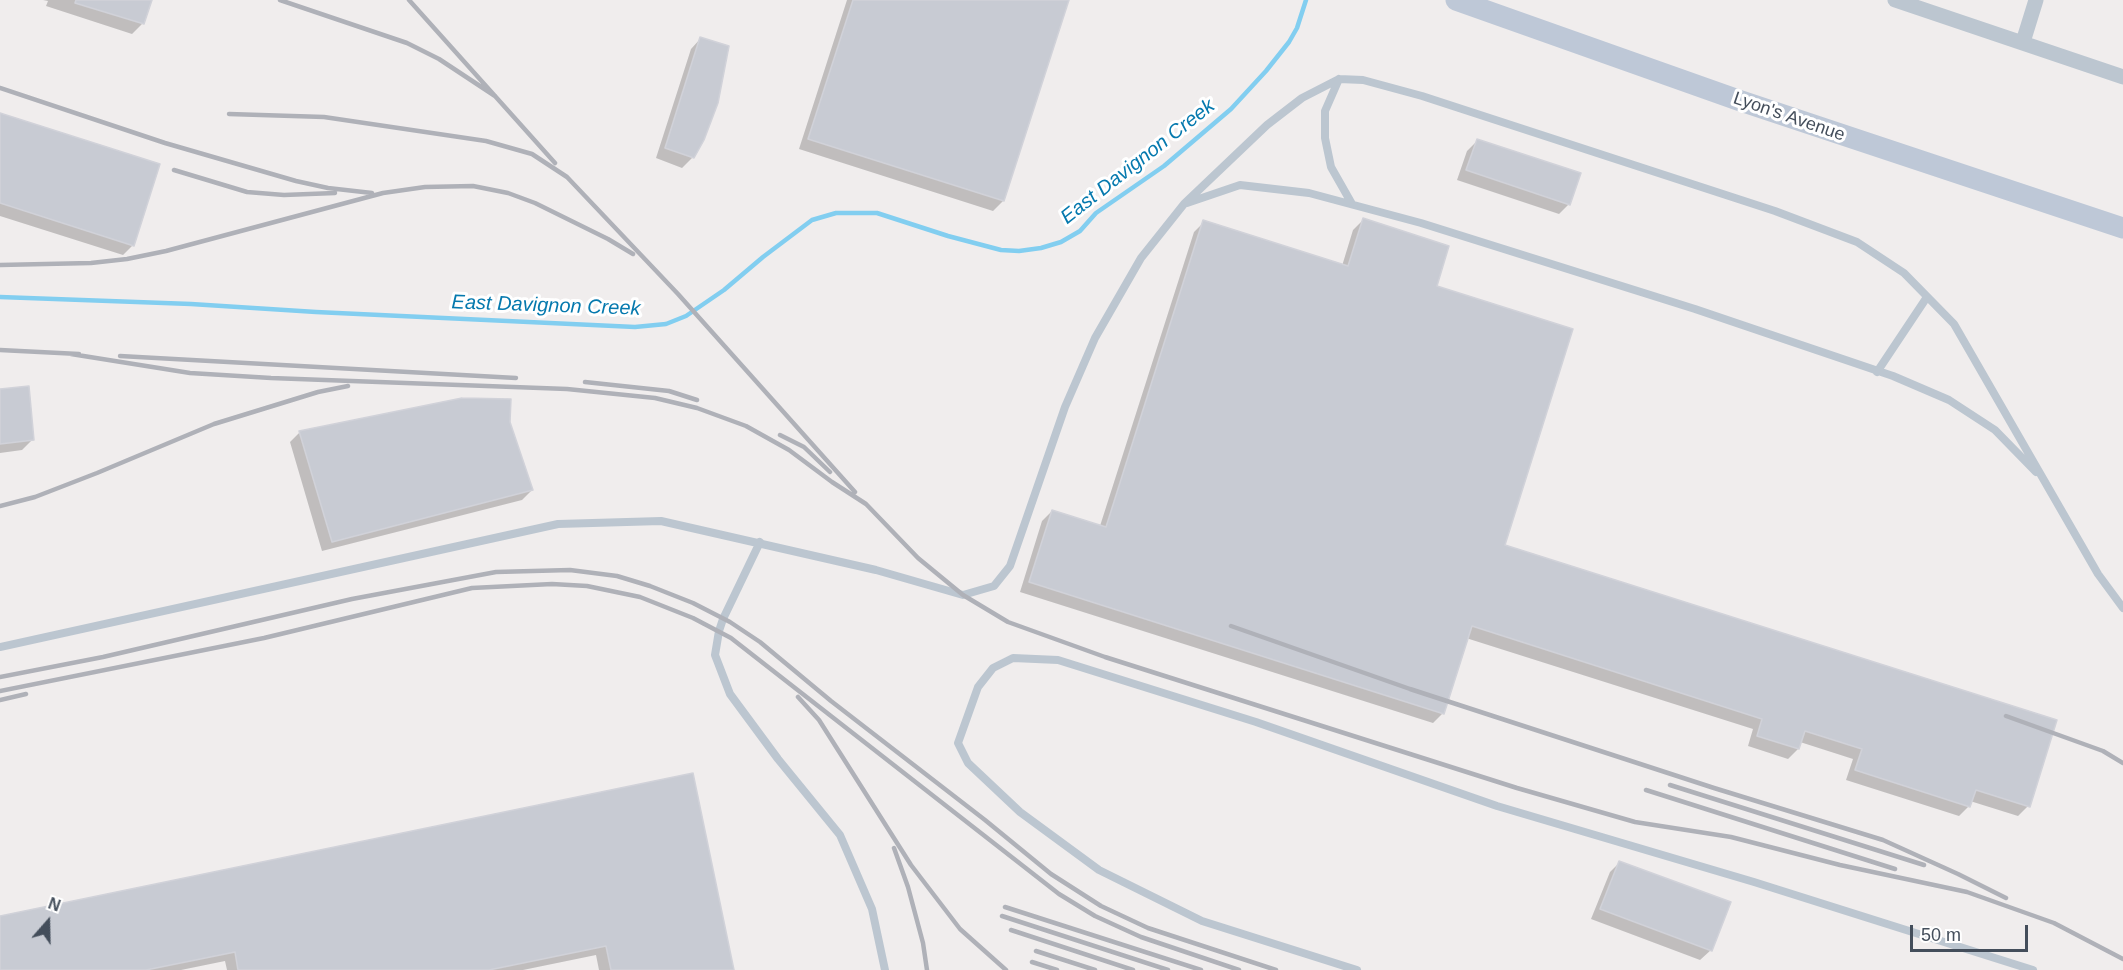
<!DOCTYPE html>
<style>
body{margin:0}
#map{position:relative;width:2123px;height:970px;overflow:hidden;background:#f0eded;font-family:Helvetica,sans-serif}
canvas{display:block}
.north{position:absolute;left:18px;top:892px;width:60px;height:60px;-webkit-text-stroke:4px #fff;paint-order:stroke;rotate:20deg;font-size:16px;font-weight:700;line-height:24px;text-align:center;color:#444e5b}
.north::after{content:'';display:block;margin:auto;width:21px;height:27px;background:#444e5b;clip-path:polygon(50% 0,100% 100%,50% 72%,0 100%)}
.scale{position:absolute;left:1910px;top:925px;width:118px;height:27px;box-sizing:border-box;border:3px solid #444e5b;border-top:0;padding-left:8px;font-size:18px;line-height:21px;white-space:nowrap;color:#444e5b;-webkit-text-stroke:4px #fff;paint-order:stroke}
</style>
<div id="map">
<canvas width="2123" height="970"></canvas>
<div class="north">N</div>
<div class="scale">50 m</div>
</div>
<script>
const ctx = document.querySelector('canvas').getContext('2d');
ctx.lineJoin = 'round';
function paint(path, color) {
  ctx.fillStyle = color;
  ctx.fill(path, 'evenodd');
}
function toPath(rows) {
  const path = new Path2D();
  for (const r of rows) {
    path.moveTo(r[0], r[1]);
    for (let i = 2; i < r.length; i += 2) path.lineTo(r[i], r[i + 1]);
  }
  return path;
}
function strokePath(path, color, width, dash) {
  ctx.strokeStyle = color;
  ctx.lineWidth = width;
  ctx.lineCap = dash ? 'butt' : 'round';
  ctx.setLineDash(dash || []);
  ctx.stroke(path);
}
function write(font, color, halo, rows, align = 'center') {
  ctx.font = font + ' Helvetica,sans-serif';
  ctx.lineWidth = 6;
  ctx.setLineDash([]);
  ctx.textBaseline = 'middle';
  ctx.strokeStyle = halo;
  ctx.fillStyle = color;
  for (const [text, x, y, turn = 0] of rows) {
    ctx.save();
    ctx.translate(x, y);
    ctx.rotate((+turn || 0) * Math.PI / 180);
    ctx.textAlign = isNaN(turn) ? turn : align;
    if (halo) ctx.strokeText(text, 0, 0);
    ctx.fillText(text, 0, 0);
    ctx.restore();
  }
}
paint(toPath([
 [43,0,150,0,142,24,132,34,46,6,48,1],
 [847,0,1067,0,1003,201,993,211,799,149],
 [701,38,702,139,692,158,682,168,656,158,691,49],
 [0,115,133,245,123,255,0,216],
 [1477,141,1569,204,1559,214,1457,180,1467,151],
 [1363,220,1435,286,1503,546,2028,806,2018,816,1970,801,1969,806,1959,816,1846,780,1853,759,1800,742,1798,749,1788,759,1748,746,1753,729,1466,638,1443,713,1433,723,1020,592,1042,521,1052,511,1100,526,1194,232,1204,222,1342,266,1353,230],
 [0,391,32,440,22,450,0,453],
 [509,422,532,490,522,500,322,551,290,442,300,432],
 [692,775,732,970,599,970,596,955,523,970,227,970,225,961,181,970,0,970,0,918],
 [1620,862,1711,950,1700,960,1591,919,1610,872]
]), '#0003');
strokePath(toPath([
 [0,297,191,304,316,312,635,327,666,324,686,316,724,290,763,257,812,220,836,213,877,213,948,236,1001,250,1019,251,1041,248,1061,242,1080,231,1096,213,1164,166,1231,109,1266,71,1289,42,1297,28,1306,0]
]), '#82cef0', 4.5);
const building = toPath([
 [76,0,152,0,144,24,75,3,76,0],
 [853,0,1069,0,1004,201,808,139,853,0],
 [700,37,729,46,718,103,704,140,694,158,665,148,700,37],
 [0,113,160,164,134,246,0,203,0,113],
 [1477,139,1581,173,1570,205,1466,170,1477,139],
 [1363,218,1449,246,1437,286,1573,329,1505,545,2057,720,2030,807,1976,790,1970,807,1855,770,1862,749,1805,731,1799,749,1757,736,1762,719,1472,626,1444,714,1029,582,1052,510,1106,527,1203,220,1348,266,1363,218],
 [29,386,34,440,0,444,0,389,29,386],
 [462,398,511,399,510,422,533,490,332,542,299,431,462,398],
 [693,773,734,970,611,970,606,946,489,970,238,970,235,952,146,970,0,970,0,916,693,773],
 [1619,861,1731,902,1712,951,1600,909,1619,861]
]);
paint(building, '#c8cbd3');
strokePath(building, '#d1d2d9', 1.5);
strokePath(toPath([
 [1339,79,1325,111,1325,138,1331,167,1352,204],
 [1187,203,1240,185,1309,193,1421,223,1695,309,1893,376,1949,400,1995,430,2036,472],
 [1877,372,1927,297],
 [760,542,723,619,719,631,715,655,730,694,778,759,840,835,872,909,885,970],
 [0,647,558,524,661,521,876,570,963,595,994,586,1010,566,1065,407,1095,338,1141,258,1184,204,1267,125,1302,98,1339,79,1363,80,1422,96,1775,211,1857,242,1904,273,1954,324,2098,574,2123,608],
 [1357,970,1202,921,1099,870,1020,812,968,763,958,743,978,687,993,668,1013,658,1058,660,1256,722,1497,806,1754,882,2033,970]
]), '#bcc6d0', 8);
strokePath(toPath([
 [1895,0,2123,77],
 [2023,42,2036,0]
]), '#bcc6d0', 15);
strokePath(toPath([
 [1456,0,1738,100,2123,228]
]), '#bec8d7', 21);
strokePath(toPath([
 [280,0,407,43,439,59,495,96],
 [409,0,555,163],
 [0,88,165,143,296,181,328,188,372,193],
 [229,114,324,117,486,141,532,154,567,177,678,294,855,492],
 [174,170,247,192,284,195,335,193],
 [0,265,91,263,127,259,166,251,383,193,425,187,473,186,508,193,535,203,608,239,633,254],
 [0,350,79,354],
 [71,354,190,373,271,378,567,389,655,398,697,408,746,426,789,450,832,482,866,504,918,558,963,595,1008,622,1105,657,1517,788,1635,822,1731,837,1840,865,1967,892,2054,923,2123,959],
 [120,356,516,378],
 [585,382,669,391,697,400],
 [780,435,804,447,830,472],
 [0,506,35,497,97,473,214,424,318,392,348,386],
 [1231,626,1410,689,1714,788,1883,840,1958,874,2006,898],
 [0,677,103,657,352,599,496,572,570,570,617,576,650,586,693,603,730,622,760,642,831,701,985,820,1051,874,1101,906,1148,928,1276,970],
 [0,691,264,638,472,588,552,584,587,586,640,597,693,618,731,638,1059,894,1095,916,1141,937,1239,970],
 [798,697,819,720,911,865,960,929,1006,970],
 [0,700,26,694],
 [2006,716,2103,751,2123,763],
 [1670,785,1924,865],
 [1646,790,1895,869],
 [894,848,908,887,923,943,927,970],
 [1005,907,1201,970],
 [1002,916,1168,970],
 [1011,930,1133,970],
 [1036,951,1095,970],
 [1032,962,1057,970]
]), '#afb1b8', 4.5);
write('18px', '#444e5b', '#fff', [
 ["Lyon's Avenue",1789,117,19]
]);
write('italic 20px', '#0579ae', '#fff', [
 ["East Davignon Creek",1138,162,-38],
 ["East Davignon Creek",546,306,2]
]);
</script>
